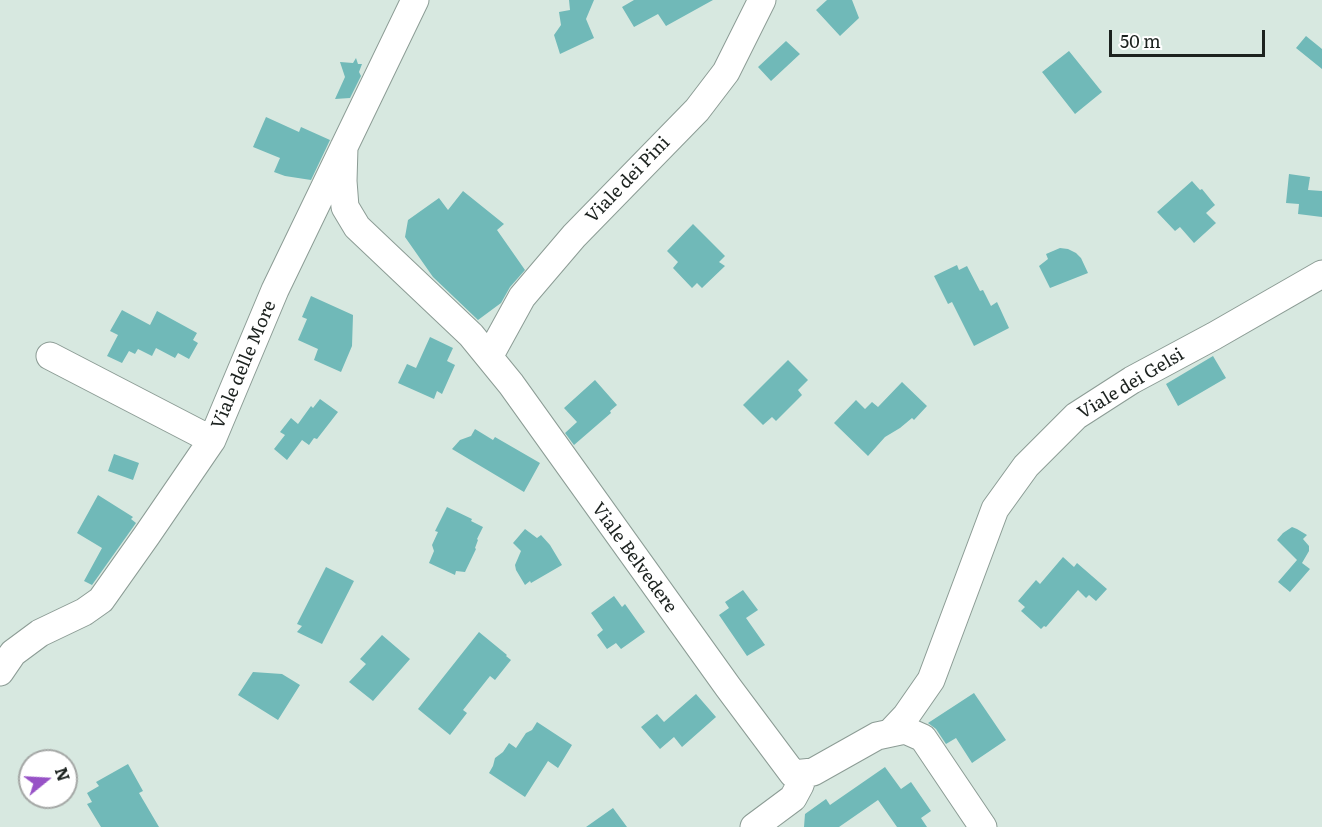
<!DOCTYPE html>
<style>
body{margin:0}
#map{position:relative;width:1322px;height:827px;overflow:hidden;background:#d7e8e0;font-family:Literata,serif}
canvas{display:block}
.north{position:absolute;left:18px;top:749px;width:60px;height:60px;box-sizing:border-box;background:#fff;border:2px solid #a4a7a5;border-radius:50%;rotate:72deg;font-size:16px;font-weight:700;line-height:24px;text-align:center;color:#1c221f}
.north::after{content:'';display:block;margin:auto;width:21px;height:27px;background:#9752c6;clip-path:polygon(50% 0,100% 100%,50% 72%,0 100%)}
.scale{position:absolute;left:1109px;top:30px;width:156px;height:27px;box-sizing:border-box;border:3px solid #1c221f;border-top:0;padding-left:8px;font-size:18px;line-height:21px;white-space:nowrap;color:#1c221f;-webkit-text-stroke:4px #fff;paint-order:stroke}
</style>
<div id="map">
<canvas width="1322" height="827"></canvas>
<div class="north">N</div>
<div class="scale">50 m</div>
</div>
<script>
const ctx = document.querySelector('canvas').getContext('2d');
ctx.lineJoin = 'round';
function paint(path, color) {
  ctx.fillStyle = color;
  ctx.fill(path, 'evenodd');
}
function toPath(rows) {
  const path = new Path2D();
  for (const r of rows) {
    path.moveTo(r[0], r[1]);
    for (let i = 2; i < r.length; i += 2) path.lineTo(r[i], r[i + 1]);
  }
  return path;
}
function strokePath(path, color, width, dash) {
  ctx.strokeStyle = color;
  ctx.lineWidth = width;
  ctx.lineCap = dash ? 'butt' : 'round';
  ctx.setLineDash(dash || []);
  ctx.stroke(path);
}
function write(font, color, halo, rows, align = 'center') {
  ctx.font = font + ' Literata,serif';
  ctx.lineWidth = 6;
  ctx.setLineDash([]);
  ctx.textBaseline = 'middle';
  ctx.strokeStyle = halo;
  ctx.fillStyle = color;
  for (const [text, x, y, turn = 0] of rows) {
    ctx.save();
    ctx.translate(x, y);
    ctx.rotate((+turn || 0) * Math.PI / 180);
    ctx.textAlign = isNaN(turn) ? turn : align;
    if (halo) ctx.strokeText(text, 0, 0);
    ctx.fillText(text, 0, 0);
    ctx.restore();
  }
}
paint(toPath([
 [569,0,594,0,586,19,594,38,560,54,554,35,561,25,559,12,570,10],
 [634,0,713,0,666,26,658,14,634,27,622,7],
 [827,0,852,0,859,18,840,36,816,10],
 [1306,36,1322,49,1322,69,1296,48],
 [786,41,800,54,771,81,758,67],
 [1069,51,1102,92,1075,114,1042,72],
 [356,58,358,64,362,64,359,72,361,76,350,98,335,99,345,77,340,62,353,63],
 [266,117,299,132,301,127,330,140,311,180,285,176,274,172,280,158,253,147],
 [1289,174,1310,177,1308,190,1322,191,1322,217,1298,214,1299,204,1286,203],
 [1192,181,1200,190,1202,189,1215,205,1206,213,1216,223,1194,243,1180,227,1175,231,1157,212],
 [463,191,504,224,497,230,525,270,510,287,501,303,478,320,433,277,405,237,408,220,439,198,448,210],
 [693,224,725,256,719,262,725,266,702,288,697,283,692,288,673,268,678,262,667,251],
 [1060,248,1068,249,1076,253,1081,258,1088,273,1050,288,1039,266,1048,259,1046,254],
 [957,265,959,270,967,266,980,291,983,290,991,306,997,302,1009,328,974,346,952,302,948,304,934,276],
 [311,296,353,315,352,346,341,372,314,360,318,349,298,340,307,319,302,317],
 [122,310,150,325,157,311,197,333,193,340,198,343,189,359,178,353,175,358,156,348,152,356,138,349,135,354,129,351,122,363,107,356,118,335,110,331],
 [430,337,453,348,447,361,455,365,442,394,437,391,434,399,398,383,407,364,416,368],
 [1213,356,1226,378,1178,406,1166,384],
 [788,360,808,380,798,390,802,395,776,421,772,417,763,425,743,405],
 [595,380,617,405,610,411,611,413,574,445,565,433,577,422,564,408],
 [902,382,927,406,914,420,912,418,900,428,885,437,868,456,834,423,856,400,865,409,872,402,878,407],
 [320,399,338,412,317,439,314,438,309,445,302,440,287,460,274,449,285,435,280,432,291,418,298,424,311,406,313,408],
 [475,429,493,440,495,437,540,463,524,492,452,449,460,440,471,436],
 [114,454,139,463,133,480,108,471],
 [98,495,133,517,131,519,136,523,92,585,84,581,102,548,77,533],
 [447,507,472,519,471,521,483,527,477,539,478,540,475,548,476,549,465,572,456,571,455,575,429,563,434,551,432,545,438,532,435,531],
 [1292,527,1297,529,1307,535,1303,539,1309,546,1309,551,1302,563,1310,569,1290,592,1278,582,1297,560,1277,540,1283,533],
 [525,529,537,538,541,535,550,545,562,565,531,583,530,581,525,585,516,570,515,565,521,551,513,543],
 [1063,557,1074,567,1077,563,1107,589,1096,601,1089,595,1086,598,1078,590,1046,627,1044,626,1041,629,1021,611,1025,607,1018,601,1036,580,1040,584],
 [326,567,354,581,322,644,297,632,302,626,297,624],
 [743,590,758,610,746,618,765,645,747,656,719,615,729,608,725,602],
 [614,596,622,607,625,604,645,632,621,649,616,643,607,649,597,635,603,630,591,613],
 [479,632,507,655,506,656,511,660,495,680,490,676,463,710,467,713,450,735,418,709],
 [382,635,410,659,373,701,349,682,366,664,360,659],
 [253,672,282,674,300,685,278,720,238,695],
 [974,693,1006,740,972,763,956,738,946,744,936,729,928,723],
 [696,694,716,717,682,747,674,737,660,749,641,727,657,714,664,722],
 [537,722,572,745,558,768,548,761,525,797,489,773,493,766,495,758,503,752,509,743,516,748,526,733,532,730],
 [128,764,143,791,139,793,159,827,101,827,87,804,92,802,87,793,99,786,96,782],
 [885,767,901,789,911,782,931,811,921,818,927,827,897,827,878,800,839,827,804,827,805,814,826,799,830,805],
 [613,808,627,827,586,827]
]), '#70b9b8');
const minor = toPath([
 [344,147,343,181,345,207,357,227,471,335,511,384,728,687,793,774,813,772,877,736,905,730,923,738,983,827],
 [50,356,212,440],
 [489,357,522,297,574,236,697,110,726,72,762,0],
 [0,672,13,653,40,633,84,612,101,600,147,535,212,440,275,290,415,0],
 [890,733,906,716,931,680,995,509,1026,466,1076,416,1132,380,1214,336,1322,274],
 [754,827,793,798,800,785,804,773]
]);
strokePath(minor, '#8c9c95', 29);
strokePath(minor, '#fff', 27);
write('18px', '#1c221f', '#fff', [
 ["Viale dei Pini",628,180,-46],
 ["Viale delle More",244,365,-67],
 ["Viale dei Gelsi",1131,384,-31],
 ["Viale Belvedere",634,558,54]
]);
</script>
